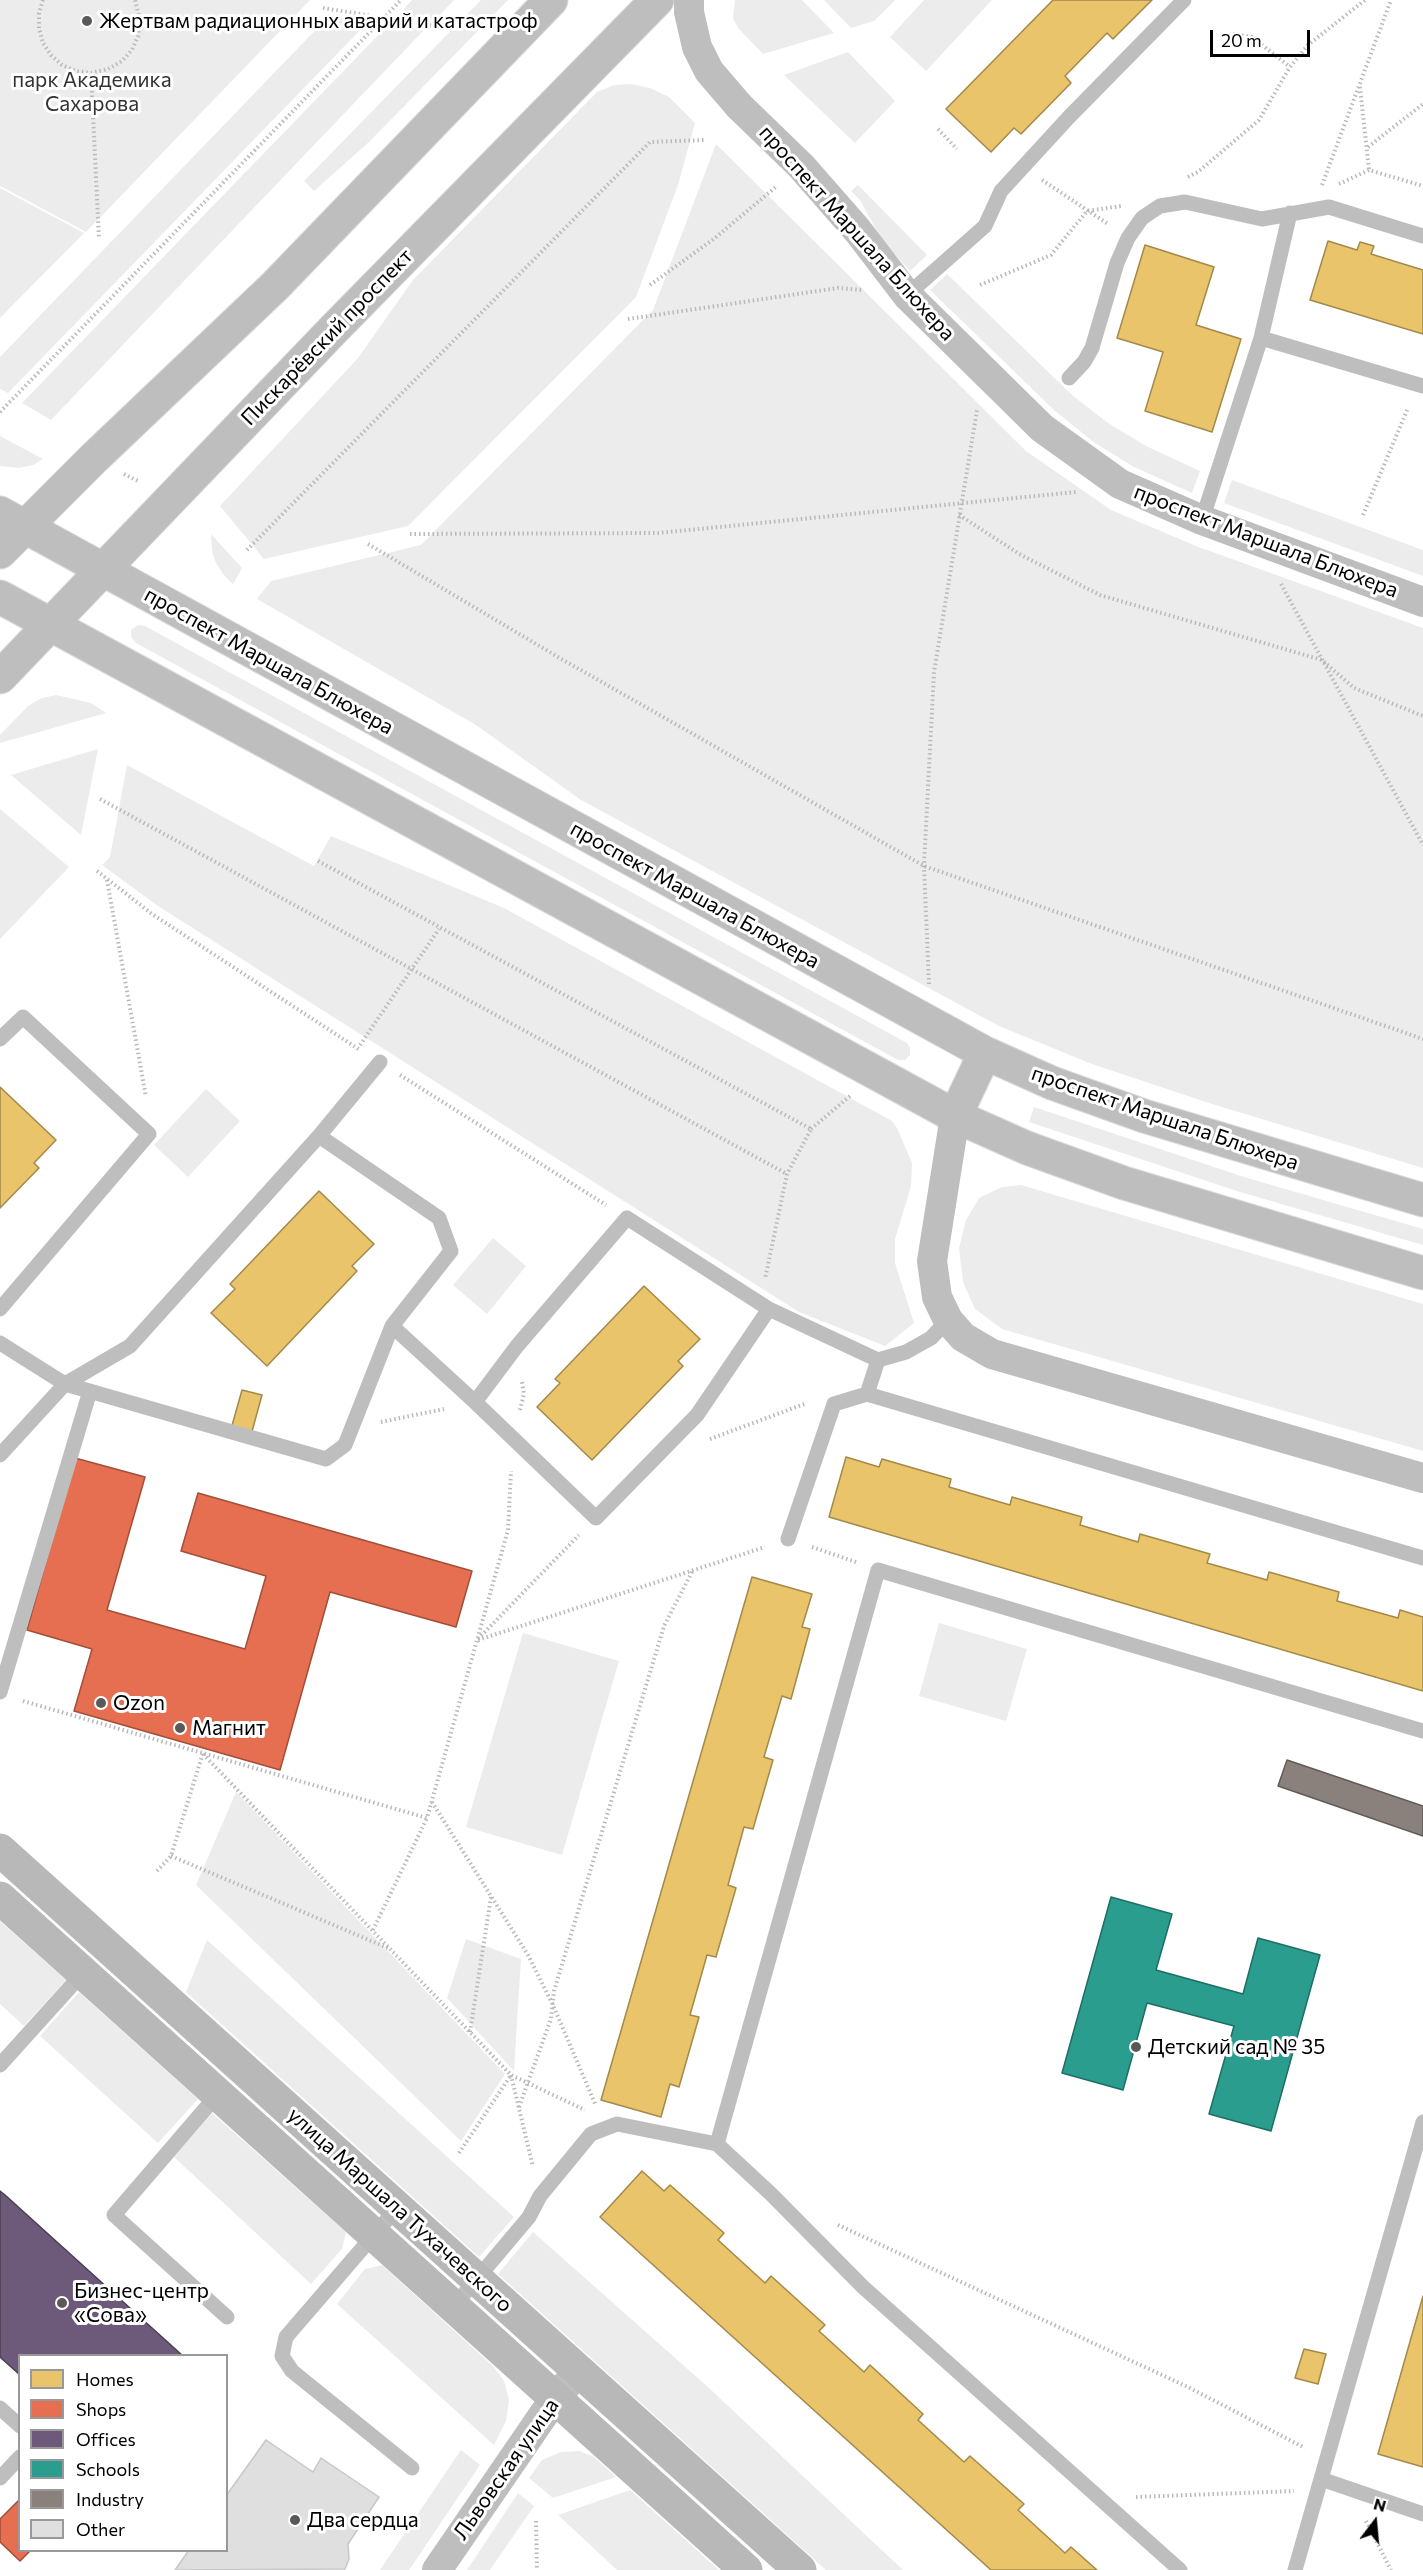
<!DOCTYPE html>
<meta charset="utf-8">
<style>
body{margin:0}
#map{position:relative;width:1423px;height:2570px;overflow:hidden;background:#fff;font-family:Commissioner,sans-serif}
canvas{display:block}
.legend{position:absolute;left:18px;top:2354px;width:210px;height:198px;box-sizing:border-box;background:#fff;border:2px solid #999;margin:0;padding:8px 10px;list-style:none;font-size:18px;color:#000}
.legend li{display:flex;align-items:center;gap:12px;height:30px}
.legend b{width:30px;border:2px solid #999}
.north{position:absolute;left:1345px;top:2492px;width:60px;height:60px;-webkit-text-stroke:4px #fff;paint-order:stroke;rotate:16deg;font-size:16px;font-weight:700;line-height:24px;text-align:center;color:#000}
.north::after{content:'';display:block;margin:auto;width:21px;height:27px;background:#000;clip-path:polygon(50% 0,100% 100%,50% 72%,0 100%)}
.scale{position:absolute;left:1210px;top:30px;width:100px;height:27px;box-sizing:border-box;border:3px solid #000;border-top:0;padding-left:8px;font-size:18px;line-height:21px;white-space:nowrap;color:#000;-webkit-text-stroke:4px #fff;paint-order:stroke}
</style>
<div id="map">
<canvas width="1423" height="2570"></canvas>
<ul class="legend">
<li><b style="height:16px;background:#e9c46a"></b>Homes</li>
<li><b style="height:16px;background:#e76f51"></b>Shops</li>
<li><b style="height:16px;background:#6d597a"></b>Offices</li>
<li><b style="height:16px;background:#2a9d8f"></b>Schools</li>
<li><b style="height:16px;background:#8a817c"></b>Industry</li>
<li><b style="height:16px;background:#dfdfdf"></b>Other</li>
</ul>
<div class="north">N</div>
<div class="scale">20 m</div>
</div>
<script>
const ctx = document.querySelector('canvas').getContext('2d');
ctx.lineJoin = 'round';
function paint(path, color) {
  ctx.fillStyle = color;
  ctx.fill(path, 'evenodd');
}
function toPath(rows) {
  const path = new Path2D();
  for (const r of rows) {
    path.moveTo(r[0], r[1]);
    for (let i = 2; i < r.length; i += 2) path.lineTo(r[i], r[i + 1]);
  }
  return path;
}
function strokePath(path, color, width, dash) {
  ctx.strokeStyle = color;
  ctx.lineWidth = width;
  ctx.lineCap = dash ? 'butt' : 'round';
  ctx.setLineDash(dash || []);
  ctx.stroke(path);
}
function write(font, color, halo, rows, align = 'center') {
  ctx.font = font + ' Commissioner,sans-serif';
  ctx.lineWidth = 6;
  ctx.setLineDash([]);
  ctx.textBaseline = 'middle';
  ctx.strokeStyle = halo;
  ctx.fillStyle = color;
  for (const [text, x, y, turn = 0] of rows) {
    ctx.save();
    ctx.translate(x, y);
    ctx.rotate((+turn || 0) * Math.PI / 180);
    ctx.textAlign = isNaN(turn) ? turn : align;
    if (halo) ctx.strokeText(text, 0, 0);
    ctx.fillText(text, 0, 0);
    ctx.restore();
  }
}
paint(toPath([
 [0,0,310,0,86,232,0,186],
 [412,0,454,0,435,20,399,14],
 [481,0,508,0,369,142,314,191,304,181],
 [735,0,802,0,834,33,763,54,738,28,733,18],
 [824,0,895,0,874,21,851,28],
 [924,0,992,0,926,71,890,37],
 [330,15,369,21,8,393,0,389,0,357],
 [389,24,424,30,51,420,22,403],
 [848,52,895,101,855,143,784,75],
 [631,84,650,88,669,97,695,123,678,185,636,297,408,526,264,559,220,506,358,358,413,280,597,92,614,85],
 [716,144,1026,451,1111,510,1196,546,1423,628,1423,1168,1209,1103,1092,1064,999,1026,581,800,476,725,257,599,271,581,421,545,653,310],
 [858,185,927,255,910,271,883,242,860,200,851,191],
 [0,188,84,233,0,318],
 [947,274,1072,395,1108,423,1146,446,1200,471,1192,493,1134,467,1095,443,1055,411,930,290],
 [0,436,43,459,33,465,19,468,0,466],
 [1232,480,1423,550,1423,576,1224,503],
 [211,534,242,568,233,584,223,574,216,563,212,552],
 [138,625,145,626,907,1043,910,1048,910,1055,905,1060,898,1060,136,643,131,637,131,630],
 [56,695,91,703,106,713,0,743,0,735,28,706,42,698],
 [98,749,81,835,11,775],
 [127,765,314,866,331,836,504,908,892,1121,897,1128,912,1163,911,1186,895,1239,895,1263,914,1323,885,1346,799,1312,158,906,102,865,110,857],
 [0,809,69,867,0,939],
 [206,1089,240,1121,188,1177,154,1145],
 [1034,1107,1244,1177,1423,1229,1423,1245,1240,1192,1029,1122],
 [1021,1185,1423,1304,1423,1451,1002,1329,975,1309,963,1282,959,1248,966,1220,979,1198,1002,1187],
 [493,1238,526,1266,487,1314,453,1285],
 [939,1623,1027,1649,1006,1721,919,1696],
 [523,1633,619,1661,562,1855,466,1827],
 [236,1792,505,2074,461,2141,196,1885],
 [0,1921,66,1980,24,2026,0,2004],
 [466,1939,521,1959,514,2071,447,1998],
 [207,1940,514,2217,479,2257,186,1992],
 [79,1992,198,2099,158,2143,40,2036],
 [212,2113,346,2232,342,2249,311,2284,174,2157],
 [533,2232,709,2388,903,2570,826,2570,498,2274],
 [382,2265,493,2366,504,2381,509,2400,506,2421,494,2445,337,2304,365,2269],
 [461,2450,480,2465,409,2570,380,2570],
 [579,2451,594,2457,616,2477,553,2498,529,2478,542,2460,561,2452],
 [630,2490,719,2570,617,2570,558,2515],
 [518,2493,534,2506,490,2570,467,2570]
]), '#ececec');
const homes = toPath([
 [1053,0,1152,0,1113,39,1107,33,1065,76,1071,83,1021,134,1014,128,991,152,946,109,1053,0],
 [1328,241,1357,250,1360,242,1374,246,1371,254,1423,270,1423,334,1310,300,1328,241],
 [1145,245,1214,267,1196,325,1241,339,1212,432,1145,411,1163,352,1117,338,1145,245],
 [0,1087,56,1140,34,1163,39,1168,0,1208,0,1087],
 [319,1191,374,1244,352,1266,357,1271,267,1366,211,1313,235,1289,230,1284,319,1191],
 [644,1286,700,1339,678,1361,683,1366,592,1460,537,1407,560,1383,555,1379,644,1286],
 [242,1390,262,1395,251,1435,231,1429,242,1390],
 [846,1457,879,1467,882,1459,951,1479,949,1487,1010,1505,1012,1497,1082,1517,1080,1525,1138,1542,1140,1534,1210,1554,1207,1563,1267,1580,1269,1572,1339,1592,1337,1601,1398,1618,1400,1610,1423,1617,1423,1691,829,1517,846,1457],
 [752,1577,812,1594,802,1627,810,1629,791,1699,782,1696,764,1757,773,1760,753,1829,744,1827,728,1885,736,1888,716,1957,707,1955,690,2015,699,2017,679,2087,670,2084,661,2117,601,2100,752,1577],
 [642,2171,664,2191,670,2185,724,2233,718,2240,765,2283,771,2276,825,2325,819,2331,864,2372,870,2365,923,2414,918,2420,964,2462,970,2456,1024,2504,1018,2510,1065,2553,1071,2547,1097,2570,991,2570,600,2217,642,2171],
 [1423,2296,1423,2467,1378,2454,1423,2296],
 [1304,2349,1326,2354,1318,2384,1295,2378,1304,2349]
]);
paint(homes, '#e9c46a');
strokePath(homes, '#a3894a', 1.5);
const shops = toPath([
 [75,1458,145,1477,107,1610,245,1649,266,1576,181,1551,198,1493,472,1571,456,1627,330,1592,280,1770,74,1711,92,1649,27,1630,75,1458],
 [19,2500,20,2550,31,2550,20,2561,0,2542,0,2519,19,2500]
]);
paint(shops, '#e76f51');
strokePath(shops, '#a24e39', 1.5);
const offices = toPath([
 [0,2191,5,2195,183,2356,20,2356,20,2375,0,2357,0,2191]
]);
paint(offices, '#6d597a');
strokePath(offices, '#4c3e55', 1.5);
const schools = toPath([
 [1111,1897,1172,1914,1156,1970,1243,1994,1258,1938,1320,1955,1271,2131,1209,2114,1234,2026,1147,2003,1123,2090,1062,2073,1111,1897]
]);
paint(schools, '#2a9d8f');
strokePath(schools, '#1d6e64', 1.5);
const industry = toPath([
 [1287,1760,1423,1806,1423,1836,1278,1786,1287,1760]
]);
paint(industry, '#8a817c');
strokePath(industry, '#615a57', 1.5);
const building = toPath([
 [266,2440,313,2472,321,2458,379,2497,348,2544,349,2559,345,2569,175,2570,189,2550,226,2550,226,2496,266,2440]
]);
paint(building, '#dfdfdf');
strokePath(building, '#c7c7c7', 1.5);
const primary = toPath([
 [0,513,985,1053,1052,1083,1144,1116,1423,1200],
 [0,552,94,458,275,286,551,0],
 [0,597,955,1116,1027,1148,1124,1183,1423,1273],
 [0,677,333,330,657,0],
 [955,1116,985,1053]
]);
strokePath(primary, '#dbdbdb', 35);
strokePath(toPath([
 [43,0,39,13,39,28,43,43,51,55,62,65,76,71,91,73,108,69,122,61,132,50,138,36,140,21,135,0],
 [323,8,441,27],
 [1233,34,1252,37,1290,67],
 [91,73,99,239],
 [1360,87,1369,170],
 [938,129,957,149],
 [1368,147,1423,104],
 [1188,177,1198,172,1259,120,1290,67,1308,45,1365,0],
 [1042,180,1108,224],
 [1339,184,1369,170,1423,186],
 [1322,185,1391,0],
 [650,285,715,238,777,186],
 [980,285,1051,255,1087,211,1121,206],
 [628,319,838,288,862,290],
 [0,412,401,0],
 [124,474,138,481],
 [959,515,1021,555,1100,595,1322,660,1354,688,1423,716],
 [1363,515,1408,408],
 [410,534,658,533,1076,492],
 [368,544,558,657,924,866,1423,1039],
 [247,550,650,142,705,140],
 [1281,584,1423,845],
 [100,799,787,1174],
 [318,861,811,1129,787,1174,765,1279],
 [97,871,152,914,360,1050],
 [107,880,146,1097],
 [929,984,924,866,934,672,977,410],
 [360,1045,439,929],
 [400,1075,606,1205],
 [811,1129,850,1096],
 [520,1410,524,1394,522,1382],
 [381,1422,444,1409],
 [710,1439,807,1403],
 [812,1547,856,1562],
 [478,1639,579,1535],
 [478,1640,765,1547],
 [23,1701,427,1818,508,1530,511,1471],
 [203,1754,511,2075,585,2110],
 [432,1802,528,1955,553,2005,596,2106],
 [171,1856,388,1948],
 [157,1871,171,1856,203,1753],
 [373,1930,427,1818],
 [470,2032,491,1897],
 [511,2075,533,2167],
 [519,2107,551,2019,554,1991,664,1626,693,1570],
 [459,2153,511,2075],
 [838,2225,1188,2387,1305,2448],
 [1136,2497,1294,2491],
 [536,2521,537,2570],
 [1366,2521,1391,2570]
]), '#b9b9b9', 4, [1.5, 3]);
strokePath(toPath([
 [907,295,985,226,1001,191,1069,117,1184,0],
 [1261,338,1423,386],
 [1069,378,1084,362,1092,348,1117,263,1128,238,1142,218,1160,206,1185,202,1262,219,1329,207,1423,236],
 [1202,520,1261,338,1290,213],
 [0,1039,23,1017,149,1134,0,1309],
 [319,1136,439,1218,451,1251,392,1326],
 [0,1343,65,1384,326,1459,345,1445,392,1326,475,1402,517,1346,627,1218,769,1309,878,1360,906,1352,931,1338,948,1320],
 [878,1360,867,1394,1423,1558],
 [475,1402,596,1518,697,1415,769,1309],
 [0,1455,65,1384,130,1346,319,1136,380,1062],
 [788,1539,834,1404,867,1394],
 [0,1692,90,1391],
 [0,2065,83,1973],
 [218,2094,114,2215,227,2317],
 [717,2144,771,2194,863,2287,1180,2570],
 [398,2207,286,2337,282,2356,292,2371,412,2468],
 [454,2306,529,2217,540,2196,591,2134,617,2124,717,2144,878,1570,1423,1731],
 [0,2408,20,2426],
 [0,2478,20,2457],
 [1321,2479,1423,2514],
 [1295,2570,1423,2122]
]), '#bebebe', 15);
strokePath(toPath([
 [689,0,689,12,697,47,709,71,739,106,801,166,858,231,907,295,1042,428,1120,484,1202,520,1423,602],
 [955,1116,932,1261,937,1297,948,1320,963,1337,992,1354,1423,1478],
 [437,2570,555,2398,579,2371]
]), '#bebebe', 30);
strokePath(toPath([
 [0,1850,800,2570],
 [0,1898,746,2570]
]), '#b8b8b8', 33);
strokePath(primary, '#bebebe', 33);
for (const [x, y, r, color] of [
 [87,21,6,"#595959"],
 [101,1703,6,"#595959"],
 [180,1728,6,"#595959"],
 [1136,2047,6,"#595959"],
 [62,2303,6,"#595959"],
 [295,2520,6,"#595959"]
]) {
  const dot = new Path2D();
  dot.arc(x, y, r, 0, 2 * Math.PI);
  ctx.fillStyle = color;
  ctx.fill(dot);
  strokePath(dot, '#fff', 2);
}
write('21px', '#000', '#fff', [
 ["Жертвам радиационных аварий и катастроф",99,21],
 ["Ozon",113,1703],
 ["Магнит",192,1728],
 ["Детский сад № 35",1148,2047],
 ["Бизнес-центр",74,2291],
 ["«Сова»",74,2315],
 ["Два сердца",307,2520]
], 'left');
write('21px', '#333', '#fff', [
 ["парк Академика",92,80],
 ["Сахарова",92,104]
]);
write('21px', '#000', '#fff', [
 ["проспект Маршала Блюхера",857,233,48],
 ["Пискарёвский проспект",327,337,-46],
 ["проспект Маршала Блюхера",1266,541,21],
 ["проспект Маршала Блюхера",269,661,29],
 ["проспект Маршала Блюхера",695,895,29],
 ["проспект Маршала Блюхера",1165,1118,19],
 ["улица Маршала Тухачевского",400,2210,42],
 ["Львовская улица",506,2469,-55]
]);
</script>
